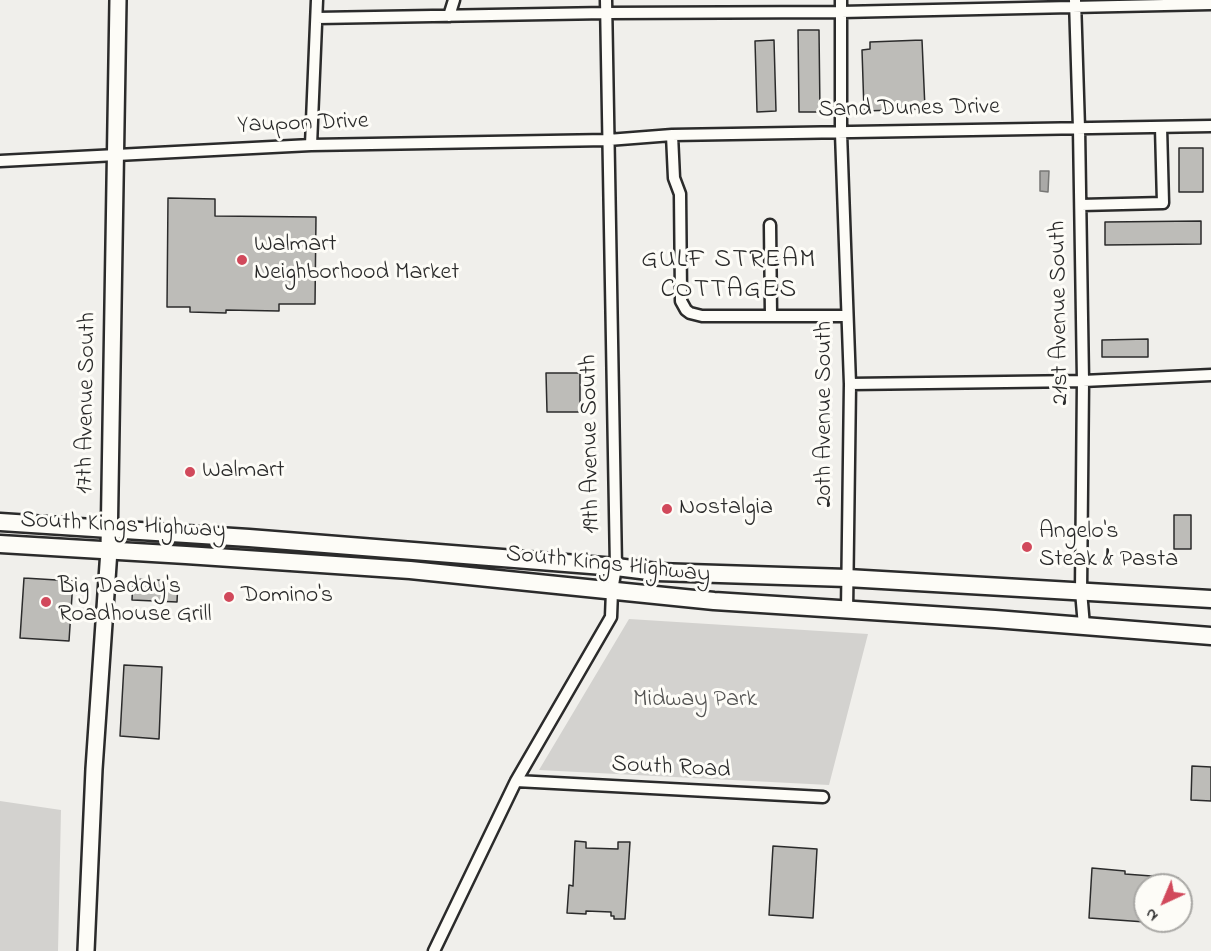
<!DOCTYPE html>
<style>
body{margin:0}
#map{position:relative;width:1211px;height:951px;overflow:hidden;background:#f0efeb;font-family:"Indie Flower",sans-serif}
canvas{display:block}
.north{position:absolute;left:1133px;top:873px;width:60px;height:60px;box-sizing:border-box;background:#fdfcf7;border:2px solid #a9a8a5;border-radius:50%;rotate:224deg;font-size:16px;font-weight:700;line-height:24px;text-align:center;color:#2b2b2b}
.north::after{content:'';display:block;margin:auto;width:21px;height:27px;background:#d1495b;clip-path:polygon(50% 0,100% 100%,50% 72%,0 100%)}
</style>
<div id="map">
<canvas width="1211" height="951"></canvas>
<div class="north">N</div>
</div>
<script>
const ctx = document.querySelector('canvas').getContext('2d');
ctx.lineJoin = 'round';
function paint(path, color) {
  ctx.fillStyle = color;
  ctx.fill(path, 'evenodd');
}
function toPath(rows) {
  const path = new Path2D();
  for (const r of rows) {
    path.moveTo(r[0], r[1]);
    for (let i = 2; i < r.length; i += 2) path.lineTo(r[i], r[i + 1]);
  }
  return path;
}
function strokePath(path, color, width, dash) {
  ctx.strokeStyle = color;
  ctx.lineWidth = width;
  ctx.lineCap = dash ? 'butt' : 'round';
  ctx.setLineDash(dash || []);
  ctx.stroke(path);
}
function write(font, color, halo, rows, align = 'center') {
  ctx.font = font + ' "Indie Flower",sans-serif';
  ctx.lineWidth = 6;
  ctx.setLineDash([]);
  ctx.textBaseline = 'middle';
  ctx.strokeStyle = halo;
  ctx.fillStyle = color;
  for (const [text, x, y, turn = 0] of rows) {
    ctx.save();
    ctx.translate(x, y);
    ctx.rotate((+turn || 0) * Math.PI / 180);
    ctx.textAlign = isNaN(turn) ? turn : align;
    if (halo) ctx.strokeText(text, 0, 0);
    ctx.fillText(text, 0, 0);
    ctx.restore();
  }
}
paint(toPath([
 [629,619,868,634,829,785,539,770],
 [0,801,61,810,58,951,0,951]
]), '#d3d2cf');
const water = toPath([
 [1040,171,1049,171,1048,192,1040,191,1040,171]
]);
paint(water, '#aaa9a7');
strokePath(water, '#777775', 1.5);
const building = toPath([
 [798,30,819,30,820,112,799,112,798,30],
 [774,40,776,111,757,112,755,41,774,40],
 [922,40,925,109,864,111,862,50,870,49,870,42,922,40],
 [1179,148,1203,148,1203,192,1179,192,1179,148],
 [168,198,215,199,215,216,316,217,315,304,279,304,279,311,226,310,226,313,190,312,190,307,167,307,168,198],
 [1201,221,1201,244,1105,245,1105,222,1201,221],
 [1148,339,1148,357,1102,357,1102,340,1148,339],
 [546,373,580,373,580,412,547,412,546,373],
 [1174,515,1191,515,1191,549,1174,549,1174,515],
 [24,578,73,581,69,641,20,638,24,578],
 [133,579,178,581,177,602,132,600,133,579],
 [124,665,162,667,159,739,120,736,124,665],
 [1192,766,1211,767,1211,801,1191,800,1192,766],
 [575,841,586,842,586,848,618,849,618,842,630,842,625,919,614,919,614,916,611,916,611,912,586,911,586,914,567,913,569,885,573,886,575,841],
 [773,846,817,849,813,918,769,915,773,846],
 [1092,868,1125,871,1125,874,1178,878,1178,885,1145,885,1145,922,1089,918,1092,868]
]);
paint(building, '#bdbcb8');
strokePath(building, '#2b2b2b', 1.5);
const street = toPath([
 [841,0,841,133,850,384,847,611],
 [1075,0,1079,128,1083,381,1081,591,1084,626],
 [449,16,454,0],
 [317,18,606,13,841,12,1211,4],
 [672,135,674,178,680,194,681,294,681,301,686,310,690,313,702,316,846,316],
 [311,145,317,0],
 [0,161,311,145,608,140,672,135,1211,126],
 [1081,205,1163,203,1161,127],
 [770,225,771,315],
 [850,384,1083,381,1211,375],
 [516,781,823,797],
 [434,951,516,781,611,617,612,591,616,567,606,0]
]);
const secondary = toPath([
 [86,951,94,769,109,550,118,0]
]);
const primary = toPath([
 [0,522,249,538,616,567,657,572,847,578,1211,599],
 [0,544,186,555,410,570,714,601,995,619,1211,636]
]);
strokePath(street, '#2b2b2b', 15);
strokePath(secondary, '#2b2b2b', 20);
strokePath(primary, '#2b2b2b', 21);
strokePath(street, '#fdfcf7', 10);
strokePath(secondary, '#fdfcf7', 15);
strokePath(primary, '#fdfcf7', 16);
for (const [x, y, r, color] of [
 [242,260,6,"#d1495b"],
 [190,472,6,"#d1495b"],
 [667,509,6,"#d1495b"],
 [1027,547,6,"#d1495b"],
 [229,597,6,"#d1495b"],
 [46,602,6,"#d1495b"]
]) {
  const dot = new Path2D();
  dot.arc(x, y, r, 0, 2 * Math.PI);
  ctx.fillStyle = color;
  ctx.fill(dot);
  strokePath(dot, '#fdfcf7', 2);
}
write('24px', '#2b2b2b', '#fdfcf7', [
 ["Sand Dunes Drive",909,110,-1],
 ["Yaupon Drive",303,125,-2],
 ["21st Avenue South",1061,313,-91],
 ["17th Avenue South",88,403,-89],
 ["20th Avenue South",826,414,-90],
 ["19th Avenue South",592,444,-91],
 ["South Kings Highway",123,527,3],
 ["South Kings Highway",608,566,6],
 ["South Road",671,769,3]
]);
write('24px', '#2b2b2b', '#fdfcf7', [
 ["Walmart",254,246],
 ["Neighborhood Market",254,274],
 ["Walmart",202,472],
 ["Nostalgia",679,509],
 ["Angelo's",1039,533],
 ["Steak & Pasta",1039,561],
 ["Big Daddy's",58,588],
 ["Roadhouse Grill",58,616],
 ["Domino's",241,597]
], 'left');
write('24px', '#555554', '#fdfcf7', [
 ["Midway Park",695,701]
]);
ctx.letterSpacing = '1.5px';
write('26px', '#2b2b2b', '#fdfcf7', [
 ["GULF STREAM",729,262],
 ["COTTAGES",729,292]
]);
ctx.letterSpacing = '0px';
</script>
